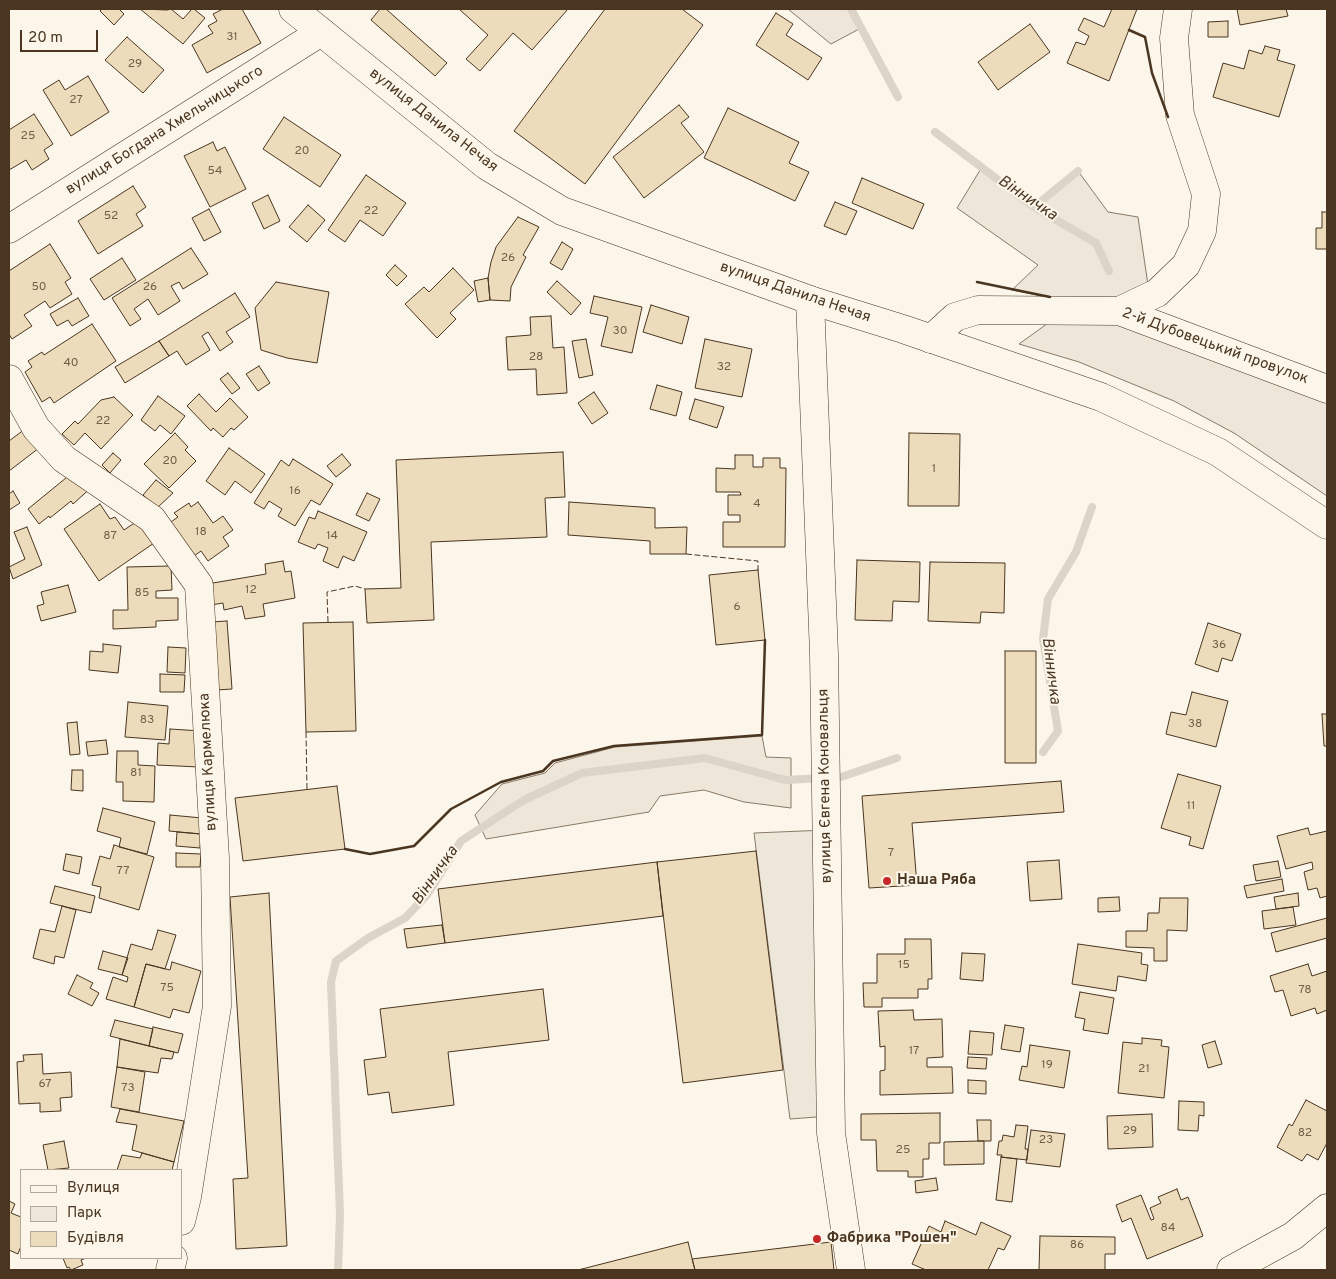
<!DOCTYPE html>
<meta charset="utf-8">
<style>
body{margin:0}
#map{position:relative;width:1336px;height:1279px;overflow:hidden;background:#fbf6e9;font-family:Overpass,sans-serif}
canvas{display:block}
.frame{position:absolute;inset:0;border:10px solid #4a3520;pointer-events:none}
.legend{position:absolute;left:20px;top:1169px;width:162px;height:90px;box-sizing:border-box;background:#fbf6e9;border:1px solid #b4a999;margin:0;padding:6px 9px;list-style:none;font-size:15px;color:#4a3520}
.legend li{display:flex;align-items:center;gap:10px;height:25px}
.legend b{width:25px;border:1px solid #b4a999}
.scale{position:absolute;left:20px;top:30px;width:78px;height:22px;box-sizing:border-box;border:2px solid #4a3520;border-top:0;padding-left:6px;font-size:15px;line-height:18px;white-space:nowrap;color:#4a3520;-webkit-text-stroke:4px #fbf6e9;paint-order:stroke}
</style>
<div id="map">
<canvas width="1336" height="1279"></canvas>
<div class="frame"></div>
<ul class="legend">
<li><b style="height:6px;background:#fbf6e9"></b>Вулиця</li>
<li><b style="height:14px;background:#ede6d9"></b>Парк</li>
<li><b style="height:14px;background:#ecdcbc"></b>Будівля</li>
</ul>
<div class="scale">20 m</div>
</div>
<script>
const ctx = document.querySelector('canvas').getContext('2d');
ctx.lineJoin = 'round';
function paint(path, color) {
  ctx.fillStyle = color;
  ctx.fill(path, 'evenodd');
}
function toPath(rows) {
  const path = new Path2D();
  for (const r of rows) {
    path.moveTo(r[0], r[1]);
    for (let i = 2; i < r.length; i += 2) path.lineTo(r[i], r[i + 1]);
  }
  return path;
}
function strokePath(path, color, width, dash) {
  ctx.strokeStyle = color;
  ctx.lineWidth = width;
  ctx.lineCap = dash ? 'butt' : 'round';
  ctx.setLineDash(dash || []);
  ctx.stroke(path);
}
function write(font, color, halo, rows, align = 'center') {
  ctx.font = font + ' Overpass,sans-serif';
  ctx.lineWidth = 4;
  ctx.setLineDash([]);
  ctx.textBaseline = 'middle';
  ctx.strokeStyle = halo;
  ctx.fillStyle = color;
  for (const [text, x, y, turn = 0] of rows) {
    ctx.save();
    ctx.translate(x, y);
    ctx.rotate((+turn || 0) * Math.PI / 180);
    ctx.textAlign = isNaN(turn) ? turn : align;
    if (halo) ctx.strokeText(text, 0, 0);
    ctx.fillText(text, 0, 0);
    ctx.restore();
  }
}
const green = toPath([
 [788,9,851,9,861,28,831,44,788,9],
 [982,167,1034,206,1078,171,1108,212,1138,217,1148,285,1127,296,1072,302,1012,290,1038,265,957,208,982,167],
 [1119,311,1327,389,1327,496,1234,433,1174,401,1079,362,1019,344,1051,321,1119,311],
 [762,736,766,757,791,758,791,808,744,802,704,790,660,796,649,812,486,839,475,815,502,784,545,773,555,763,615,747,762,736]
]);
paint(green, '#ede6d9');
strokePath(green, '#887966', 1);
const parking = toPath([
 [827,830,830,1116,790,1119,754,833,827,830]
]);
paint(parking, '#ede7d9');
strokePath(parking, '#887966', 1);
strokePath(toPath([
 [851,9,898,97],
 [935,132,1034,207,1096,243,1109,271],
 [1034,207,1078,171],
 [1043,752,1058,731,1043,639,1048,599,1076,552,1092,507],
 [338,1270,340,1215,331,982,336,961,368,938,405,918,427,895,461,841,524,800,582,773,705,758,785,780,841,777,897,758]
]), '#dcd4c6', 8);
const building = toPath([
 [102,9,119,9,124,14,114,25,100,11,102,9],
 [140,9,167,10,171,9,183,19,192,9,194,9,205,18,183,44,140,9],
 [223,9,242,9,261,43,207,73,192,45,213,33,208,26,217,21,213,14,223,9],
 [380,9,386,9,447,63,435,76,371,20,380,9],
 [459,9,568,9,532,50,513,33,480,71,466,59,488,35,459,9],
 [605,9,682,9,703,25,585,184,514,131,605,9],
 [1112,9,1137,9,1109,81,1067,63,1076,42,1085,45,1089,36,1078,30,1084,18,1104,27,1112,9],
 [1237,9,1286,9,1288,16,1240,25,1237,9],
 [776,13,793,24,786,35,822,58,808,80,756,45,776,13],
 [1228,21,1228,37,1208,37,1208,22,1228,21],
 [1030,24,1050,52,998,90,978,62,1030,24],
 [127,37,164,70,143,93,105,60,127,37],
 [1265,46,1280,50,1277,60,1295,65,1279,117,1213,97,1223,63,1244,69,1249,50,1262,54,1265,46],
 [88,76,109,112,71,136,43,90,59,80,65,90,88,76],
 [679,105,689,117,681,123,704,152,644,198,613,157,679,105],
 [728,108,799,142,789,163,809,172,795,201,704,158,728,108],
 [34,114,53,144,44,150,49,159,32,170,26,160,9,170,9,130,34,114],
 [284,117,341,155,320,187,263,149,284,117],
 [213,142,217,151,225,147,246,189,210,207,184,156,213,142],
 [366,175,406,203,383,236,360,220,345,242,328,230,366,175],
 [862,178,924,204,913,229,852,203,862,178],
 [133,186,146,207,136,214,143,226,98,254,78,221,133,186],
 [268,195,280,221,264,229,252,203,268,195],
 [835,202,857,211,846,235,824,226,835,202],
 [308,205,325,220,307,242,289,227,308,205],
 [209,209,221,232,204,241,192,218,209,209],
 [1322,212,1327,212,1327,249,1316,249,1316,228,1322,228,1322,212],
 [518,217,539,227,523,255,526,257,511,287,510,301,490,300,488,278,491,262,496,247,518,217],
 [562,242,573,249,562,270,550,263,562,242],
 [50,244,71,278,65,282,72,294,50,308,45,301,24,315,32,326,12,339,9,334,9,271,50,244],
 [191,248,208,274,183,289,179,282,171,286,180,301,158,315,148,299,134,309,141,319,130,326,112,298,191,248],
 [122,258,136,280,104,300,90,279,122,258],
 [395,265,407,276,397,286,386,275,395,265],
 [453,268,474,290,450,313,456,319,437,338,405,304,424,287,429,292,453,268],
 [488,278,490,300,478,302,474,281,488,278],
 [557,281,581,303,571,315,547,292,557,281],
 [276,282,329,292,317,363,287,358,261,350,255,308,276,282],
 [235,293,250,317,226,332,233,342,220,351,208,332,202,336,210,350,186,365,177,351,169,356,159,341,235,293],
 [594,296,642,307,632,353,601,346,608,317,590,313,594,296],
 [78,298,89,316,72,326,68,320,57,326,50,314,78,298],
 [651,305,689,317,682,344,643,332,651,305],
 [551,316,553,348,564,347,567,393,537,395,536,369,508,370,506,337,531,335,530,317,551,316],
 [92,324,116,361,54,403,50,397,42,402,25,372,32,367,28,361,42,352,44,355,92,324],
 [586,339,593,375,579,378,572,341,586,339],
 [705,339,752,349,742,397,695,388,705,339],
 [159,341,169,356,125,383,115,367,159,341],
 [259,366,270,383,258,391,246,374,259,366],
 [228,373,240,388,232,394,220,379,228,373],
 [657,385,682,392,676,416,650,409,657,385],
 [594,392,608,413,592,424,578,403,594,392],
 [199,394,216,412,230,398,248,417,234,430,231,428,223,437,213,428,211,431,187,406,199,394],
 [158,396,185,416,171,434,160,425,155,431,141,420,158,396],
 [114,397,133,415,101,449,85,433,74,445,62,434,75,421,78,424,101,400,114,397],
 [695,399,724,407,717,428,689,419,695,399],
 [25,429,39,448,9,471,9,441,25,429],
 [175,433,188,447,185,450,196,461,169,488,144,464,175,433],
 [909,433,960,434,959,506,908,506,909,433],
 [229,448,265,474,251,493,235,481,225,495,206,481,229,448],
 [563,452,565,497,545,498,547,537,431,542,434,620,367,623,365,589,401,588,396,460,563,452],
 [113,453,121,460,110,473,102,465,113,453],
 [342,454,351,465,336,477,327,466,342,454],
 [735,455,753,455,753,467,763,467,763,458,780,458,780,468,786,468,785,547,723,547,723,522,740,522,740,515,728,515,728,495,741,495,740,492,716,492,716,468,735,469,735,455],
 [293,459,333,484,320,505,311,500,295,526,278,516,282,509,269,501,264,509,254,503,281,460,289,466,293,459],
 [72,473,93,486,73,504,71,501,50,518,49,516,39,524,28,509,72,473],
 [156,480,173,493,157,508,143,495,156,480],
 [13,491,20,503,9,510,9,494,13,491],
 [367,493,380,499,369,521,356,515,367,493],
 [198,502,213,523,223,516,233,530,223,537,229,546,208,561,201,551,191,558,168,524,178,517,174,513,189,503,191,507,198,502],
 [569,502,655,508,655,528,687,527,686,554,650,554,650,541,568,535,569,502],
 [100,504,110,519,115,517,124,530,139,520,154,543,99,581,64,529,100,504],
 [318,511,367,532,354,561,343,556,338,568,323,561,328,548,318,544,315,549,298,542,309,517,315,519,318,511],
 [27,527,42,565,13,579,9,567,25,559,14,532,27,527],
 [857,560,920,562,919,602,893,601,892,621,855,620,857,560],
 [283,561,285,572,291,571,295,598,263,604,265,616,245,619,242,606,224,610,223,603,211,605,207,584,266,574,265,564,283,561],
 [930,562,1005,563,1004,613,981,612,980,623,928,621,930,562],
 [171,566,172,590,156,591,156,598,178,598,178,620,156,621,156,627,113,629,113,610,128,610,127,567,171,566],
 [758,570,765,640,716,645,709,575,758,570],
 [68,585,76,612,41,621,37,606,44,604,41,592,68,585],
 [227,621,232,689,216,690,211,622,227,621],
 [353,622,356,731,306,732,303,623,353,622],
 [1208,623,1241,634,1232,661,1222,658,1218,672,1195,664,1208,623],
 [103,644,121,646,118,673,89,670,90,651,103,652,103,644],
 [168,647,186,648,185,673,167,672,168,647],
 [1005,651,1036,651,1036,763,1005,763,1005,651],
 [160,674,185,675,184,692,160,692,160,674],
 [1192,692,1228,701,1216,747,1166,734,1171,712,1186,715,1192,692],
 [128,702,168,706,165,740,125,737,128,702],
 [1322,714,1327,714,1327,746,1324,746,1322,714],
 [77,722,80,754,70,755,67,723,77,722],
 [170,729,201,731,199,767,157,765,158,743,169,744,170,729],
 [106,740,108,754,88,756,86,742,106,740],
 [117,751,138,751,138,765,155,766,154,802,123,801,123,782,116,782,117,751],
 [72,770,83,770,83,791,71,790,72,770],
 [1178,774,1221,786,1203,849,1189,845,1191,837,1161,828,1178,774],
 [1061,781,1064,812,912,823,917,885,869,888,862,796,1061,781],
 [337,786,345,849,243,861,235,798,337,786],
 [103,808,155,822,147,854,119,847,121,838,97,831,103,808],
 [170,815,202,818,201,834,169,831,170,815],
 [1308,828,1310,835,1327,831,1327,896,1320,898,1317,888,1308,890,1304,872,1313,869,1312,862,1286,869,1277,836,1308,828],
 [177,832,201,834,200,848,176,846,177,832],
 [114,845,154,857,139,910,99,898,101,887,92,885,100,856,110,859,114,845],
 [756,851,783,1070,683,1083,657,862,756,851],
 [176,853,201,854,200,867,176,867,176,853],
 [66,854,82,857,79,874,63,870,66,854],
 [1059,860,1062,899,1030,901,1027,862,1059,860],
 [1278,861,1281,877,1256,881,1253,865,1278,861],
 [657,862,663,916,445,943,438,889,657,862],
 [1282,879,1284,891,1247,898,1244,886,1282,879],
 [55,886,95,896,91,913,50,903,55,886],
 [269,893,287,1246,236,1249,233,1179,248,1178,230,897,269,893],
 [1298,893,1299,906,1276,909,1274,897,1298,893],
 [1119,897,1120,911,1098,912,1098,898,1119,897],
 [1160,898,1188,898,1187,931,1167,930,1167,961,1154,961,1154,948,1126,947,1126,931,1147,931,1148,913,1159,913,1160,898],
 [62,906,76,910,64,958,55,956,54,964,33,958,40,929,55,932,62,906],
 [1293,907,1296,925,1264,929,1262,911,1293,907],
 [1327,918,1327,938,1276,952,1271,933,1327,918],
 [442,925,445,943,407,948,404,929,442,925],
 [158,930,176,935,165,969,146,964,134,1007,106,999,113,977,127,982,128,977,122,975,131,944,152,950,158,930],
 [905,939,931,939,932,979,928,979,928,989,918,989,918,998,882,998,882,1007,864,1007,863,983,877,983,877,954,905,954,905,939],
 [1078,944,1142,953,1141,964,1148,965,1146,981,1118,976,1116,991,1072,984,1078,944],
 [103,951,128,958,122,975,98,969,103,951],
 [962,953,985,954,983,981,960,979,962,953],
 [172,962,201,971,189,1013,173,1009,170,1018,134,1007,146,964,170,970,172,962],
 [1308,964,1312,976,1327,971,1327,1010,1317,1014,1315,1008,1291,1016,1283,990,1275,992,1270,976,1308,964],
 [77,975,93,983,90,988,99,993,92,1006,68,994,77,975],
 [543,989,549,1040,448,1052,454,1105,392,1113,389,1092,368,1095,364,1060,386,1057,380,1009,543,989],
 [1080,992,1114,998,1108,1034,1083,1030,1085,1019,1075,1017,1080,992],
 [913,1010,914,1020,942,1019,943,1057,927,1058,927,1067,952,1067,953,1093,880,1095,880,1071,885,1070,885,1046,880,1047,878,1011,913,1010],
 [115,1020,153,1029,149,1046,110,1036,115,1020],
 [1005,1025,1024,1028,1020,1052,1001,1049,1005,1025],
 [153,1027,183,1034,178,1053,149,1046,153,1027],
 [970,1031,994,1033,992,1055,968,1054,970,1031],
 [1142,1038,1162,1040,1161,1046,1169,1047,1164,1098,1118,1093,1123,1042,1142,1044,1142,1038],
 [120,1039,174,1052,172,1059,161,1058,158,1073,117,1067,120,1039],
 [1215,1041,1222,1064,1208,1068,1202,1045,1215,1041],
 [1030,1045,1070,1051,1064,1088,1019,1080,1022,1066,1027,1067,1030,1045],
 [42,1054,43,1074,71,1072,72,1097,60,1098,61,1111,40,1112,40,1103,19,1104,17,1062,24,1061,23,1055,42,1054],
 [968,1057,987,1058,986,1069,967,1068,968,1057],
 [117,1067,145,1072,139,1112,111,1107,117,1067],
 [968,1080,986,1081,986,1094,968,1093,968,1080],
 [1306,1100,1327,1111,1327,1143,1318,1160,1307,1154,1302,1161,1277,1147,1289,1124,1292,1126,1306,1100],
 [1179,1101,1204,1102,1204,1116,1199,1115,1198,1131,1178,1130,1179,1101],
 [120,1109,184,1121,174,1162,132,1150,137,1125,116,1122,120,1109],
 [940,1113,940,1143,929,1143,929,1159,923,1159,923,1177,908,1177,908,1171,877,1171,876,1140,861,1140,861,1114,940,1113],
 [1152,1114,1153,1147,1108,1149,1107,1116,1152,1114],
 [977,1120,991,1120,991,1141,978,1141,977,1120],
 [1016,1125,1028,1126,1025,1149,1028,1149,1027,1160,1001,1157,1002,1155,997,1155,999,1141,1002,1141,1003,1135,1014,1137,1016,1125],
 [1031,1130,1065,1134,1060,1167,1026,1163,1031,1130],
 [64,1141,69,1168,48,1170,43,1145,64,1141],
 [978,1141,984,1141,984,1164,944,1165,944,1142,978,1141],
 [142,1153,174,1162,172,1170,117,1170,122,1155,140,1158,142,1153],
 [1001,1157,1017,1159,1012,1202,996,1200,1001,1157],
 [936,1178,938,1190,916,1193,915,1181,936,1178],
 [1177,1189,1181,1200,1188,1197,1203,1236,1147,1259,1131,1218,1122,1222,1116,1205,1141,1195,1151,1220,1154,1219,1150,1208,1161,1203,1158,1197,1177,1189],
 [9,1201,15,1204,11,1213,21,1217,21,1246,18,1254,9,1250,9,1201],
 [945,1221,976,1235,981,1222,1011,1236,1004,1250,998,1248,988,1270,926,1270,912,1264,929,1226,941,1232,945,1221],
 [1040,1236,1115,1237,1115,1254,1105,1254,1105,1270,1039,1270,1040,1236],
 [688,1242,695,1270,578,1270,688,1242],
 [831,1242,834,1270,695,1270,692,1259,831,1242],
 [63,1258,86,1258,81,1260,83,1265,71,1270,69,1267,67,1268,63,1258]
]);
paint(building, '#ecdcbc');
strokePath(building, '#4a3520', 1);
const minor = toPath([
 [9,229,321,32],
 [810,300,824,654,831,1133,851,1270],
 [1119,311,1157,293,1186,265,1202,231,1206,194,1180,115,1174,38,1178,9],
 [931,339,955,317,978,310,1119,311,1327,389],
 [9,379,36,428,64,459,152,519,199,585,215,858,217,1006,187,1197,181,1221],
 [170,1270,173,1258],
 [1231,1270,1293,1236,1327,1208]
]);
const major = toPath([
 [293,9,487,166,562,211,810,300,903,329,1101,397,1218,452,1327,525]
]);
strokePath(minor, '#4a3520', 29);
strokePath(major, '#4a3520', 29);
strokePath(minor, '#fbf6e9', 28);
strokePath(major, '#fbf6e9', 28);
strokePath(toPath([
 [686,554,758,561,758,570],
 [328,622,327,592,355,586,365,589],
 [306,732,307,789]
]), '#4a3520', 1, [6, 2.5]);
strokePath(toPath([
 [1129,30,1145,37,1152,73,1168,117],
 [977,282,1050,297],
 [345,849,370,854,414,846,451,809,501,782,543,771,553,761,614,746,762,735,765,640]
]), '#4a3520', 2.5);
for (const [x, y, r, color] of [
 [887,881,5,"#c62828"],
 [817,1239,5,"#c62828"]
]) {
  const dot = new Path2D();
  dot.arc(x, y, r, 0, 2 * Math.PI);
  ctx.fillStyle = color;
  ctx.fill(dot);
  strokePath(dot, '#fbf6e9', 2);
}
write('12px', '#725f47', null, [
 ["31",232,38],
 ["29",135,65],
 ["27",76,101],
 ["25",28,137],
 ["20",302,152],
 ["54",215,172],
 ["22",371,212],
 ["52",111,217],
 ["26",508,259],
 ["50",39,288],
 ["26",150,288],
 ["30",620,332],
 ["28",536,358],
 ["40",71,364],
 ["32",724,368],
 ["22",103,422],
 ["20",170,462],
 ["1",934,470],
 ["16",295,492],
 ["4",757,505],
 ["18",201,533],
 ["87",110,537],
 ["14",332,537],
 ["12",251,591],
 ["85",142,594],
 ["6",737,608],
 ["36",1219,646],
 ["83",147,721],
 ["38",1195,725],
 ["81",136,774],
 ["11",1191,807],
 ["7",891,854],
 ["77",123,872],
 ["15",904,966],
 ["75",167,989],
 ["78",1305,991],
 ["17",914,1052],
 ["19",1047,1066],
 ["21",1144,1070],
 ["67",45,1085],
 ["73",128,1089],
 ["29",1130,1132],
 ["82",1305,1134],
 ["23",1046,1141],
 ["25",903,1151],
 ["84",1168,1229],
 ["86",1077,1246]
]);
write('15px', '#4a3520', '#fbf6e9', [
 ["вулиця Данила Нечая",433,121,38],
 ["вулиця Богдана Хмельницького",165,131,-32],
 ["вулиця Данила Нечая",795,293,19],
 ["2-й Дубовецький провулок",1215,347,20],
 ["вулиця Кармелюка",209,762,-93],
 ["вулиця Євгена Коновальця",826,786,-91]
]);
write('bold 15px', '#4a3520', '#fbf6e9', [
 ["Наша Ряба",897,881],
 ["Фабрика \"Рошен\"",827,1239]
], 'left');
write('italic 16px', '#4a3520', '#fbf6e9', [
 ["Вінничка",1027,199,34],
 ["Вінничка",1050,671,83],
 ["Вінничка",436,876,-55]
]);
</script>
